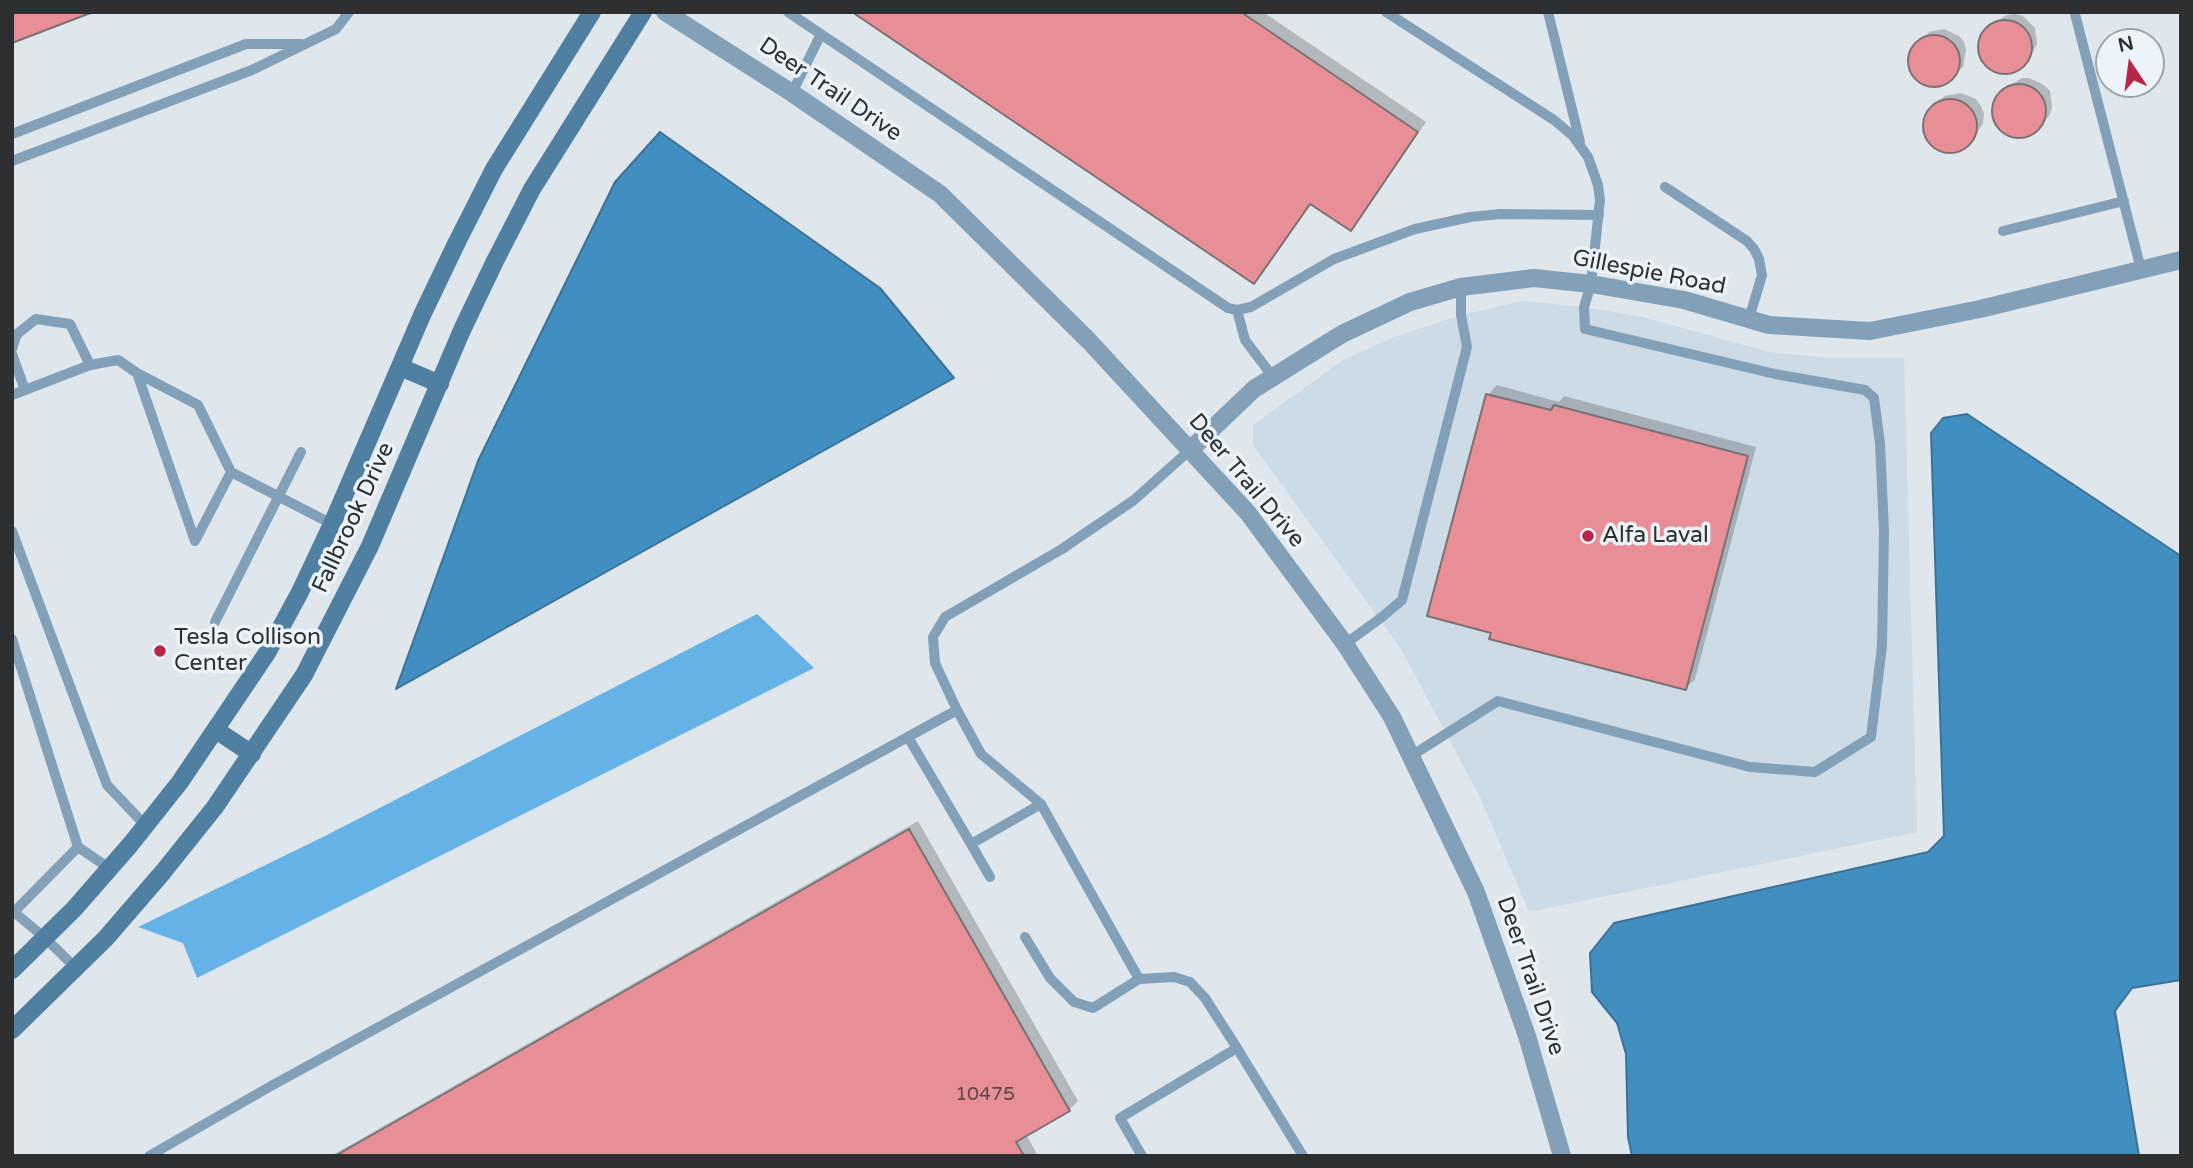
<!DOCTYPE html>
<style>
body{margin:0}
#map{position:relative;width:2193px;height:1168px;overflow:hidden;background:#dfe6ec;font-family:"Varela Round",sans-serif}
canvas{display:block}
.frame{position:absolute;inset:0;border:14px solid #2d2f31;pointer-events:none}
.north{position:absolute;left:2095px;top:28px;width:70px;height:70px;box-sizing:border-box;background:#ecf3f9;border:2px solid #a0a5a9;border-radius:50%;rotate:347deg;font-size:19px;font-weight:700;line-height:28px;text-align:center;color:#2d2f31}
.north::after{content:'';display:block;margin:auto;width:24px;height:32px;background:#b82748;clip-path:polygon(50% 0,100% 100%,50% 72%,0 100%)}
</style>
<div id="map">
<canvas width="2193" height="1168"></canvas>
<div class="frame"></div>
<div class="north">N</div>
</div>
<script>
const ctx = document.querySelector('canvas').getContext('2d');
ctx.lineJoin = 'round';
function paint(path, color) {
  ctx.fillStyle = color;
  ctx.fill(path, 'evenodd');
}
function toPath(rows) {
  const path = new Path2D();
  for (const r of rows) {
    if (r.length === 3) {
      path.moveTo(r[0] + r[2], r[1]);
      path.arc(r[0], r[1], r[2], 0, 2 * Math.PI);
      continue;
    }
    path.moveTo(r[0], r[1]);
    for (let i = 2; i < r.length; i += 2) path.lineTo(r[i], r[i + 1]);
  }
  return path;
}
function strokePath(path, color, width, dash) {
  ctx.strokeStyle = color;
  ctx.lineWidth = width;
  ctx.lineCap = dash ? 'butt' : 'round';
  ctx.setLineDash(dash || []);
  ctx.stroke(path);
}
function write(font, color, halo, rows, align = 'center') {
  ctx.font = font + ' "Varela Round",sans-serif';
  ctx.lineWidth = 7;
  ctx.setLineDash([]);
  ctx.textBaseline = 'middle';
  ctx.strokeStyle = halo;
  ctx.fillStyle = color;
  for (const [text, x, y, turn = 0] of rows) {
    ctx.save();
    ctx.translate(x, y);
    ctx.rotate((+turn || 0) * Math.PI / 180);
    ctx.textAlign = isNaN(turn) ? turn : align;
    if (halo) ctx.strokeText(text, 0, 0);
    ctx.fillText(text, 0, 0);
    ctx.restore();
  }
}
paint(toPath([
 [1522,301,1584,307,1643,317,1769,352,1829,358,1904,358,1917,832,1529,912,1480,797,1401,649,1253,445,1253,425,1343,360,1394,337,1461,315]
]), '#cddbe6');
paint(toPath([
 [757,614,814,668,197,978,183,943,138,927,325,836]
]), '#65b2e6');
const water = toPath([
 [660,132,880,288,954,378,396,689,478,461,615,182,660,132],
 [1967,414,2181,556,2181,980,2132,988,2115,1011,2139,1156,1632,1156,1628,1137,1626,1054,1617,1023,1592,992,1590,953,1614,923,1928,852,1944,836,1931,433,1943,418,1967,414]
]);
paint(water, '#418fc1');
strokePath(water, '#3b7296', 2);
paint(toPath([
 [855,12,1263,12,1426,122,1359,220,1350,229,1312,203,1263,273,1254,282],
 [2015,14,2023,16,2035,28,2037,44,2029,59,2014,71,2005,73,1989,67,1980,54,1979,46,1985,30,1993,23,2007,15],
 [1944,29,1959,36,1964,42,1966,50,1963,67,1942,85,1925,84,1913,74,1909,59,1911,52,1929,32],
 [2022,78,2029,78,2044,85,2050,91,2052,108,2049,116,2036,130,2020,137,2004,131,1994,117,1994,110,2000,94,2007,87],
 [1961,93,1976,99,1981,106,1984,114,1983,123,1974,138,1967,145,1959,150,1951,151,1935,146,1925,132,1925,124,1931,109,1939,101,1945,96],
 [1497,385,1559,402,1564,396,1756,447,1695,679,1686,688,1488,395],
 [918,821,1078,1101,1069,1110,1026,1134,1038,1156,331,1156]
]), '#0003');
const building = toPath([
 [12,12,93,12,12,43,12,12],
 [852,12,1241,12,1418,132,1351,231,1310,204,1254,284,852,12],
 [2005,47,27],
 [1934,61,26],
 [2019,111,27],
 [1950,126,27],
 [1486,394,1551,410,1554,405,1748,456,1686,690,1489,639,1491,633,1427,616,1486,394],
 [909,829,1070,1111,1016,1142,1024,1156,335,1156,909,829]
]);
paint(building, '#e78e97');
strokePath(building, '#7a7172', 2);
strokePath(toPath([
 [788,12,1228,308,1237,310,1251,307,1334,259,1415,229,1470,217,1500,214,1599,215],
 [1386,12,1554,120,1573,136,1588,157,1598,185,1600,200,1591,284,1584,307,1585,329,1775,374,1865,390,1874,398,1880,444,1884,531,1882,646,1871,737,1815,772,1750,767,1498,701,1411,756],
 [1548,12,1580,142],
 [2075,14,2141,269],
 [792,93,821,34],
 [12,134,246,44,301,44],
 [12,161,252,70,336,29,349,12],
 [1665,187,1747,241,1754,249,1759,259,1762,275,1749,319],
 [2003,231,2124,201],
 [1237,310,1245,340,1273,377],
 [12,349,17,334,36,319,70,324,90,365],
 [12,354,25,390],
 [137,373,195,541,231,472],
 [12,395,90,365,118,360,137,373,198,405,231,472,332,524],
 [12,531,107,785,145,825],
 [215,622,301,452],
 [12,639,78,847],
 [1345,644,1382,617,1402,600,1467,347,1461,315,1461,287],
 [957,710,935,663,933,637,945,617,1062,549,1134,500,1190,450],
 [908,737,971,844,1041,804],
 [971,844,990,877],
 [12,912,14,912,45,938,76,968],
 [14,912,78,847,109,868],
 [1025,937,1050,978,1074,1002,1093,1008,1139,979],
 [1237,1048,1303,1156],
 [149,1156,271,1086,957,710,981,754,1041,804,1139,979,1174,977,1190,982,1205,998,1237,1048,1120,1118,1142,1156]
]), '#82a1b8', 10);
strokePath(toPath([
 [1190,450,1254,389,1342,334,1410,302,1461,287,1534,278,1591,284,1684,300,1769,325,1870,331,1980,309,2181,260]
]), '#82a1b8', 18);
strokePath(toPath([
 [665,12,792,93,940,194,1089,341,1248,513,1345,644,1392,717,1476,892,1527,1036,1562,1156]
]), '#82a1b8', 18);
strokePath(toPath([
 [400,367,440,384],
 [216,730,252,754],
 [12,970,74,909,130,845,180,782,267,653,300,592,332,524,423,313,457,242,494,169,592,12],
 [12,1030,106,938,163,872,215,807,304,675,370,546,462,330,495,261,532,189,643,12]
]), '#5080a1', 18);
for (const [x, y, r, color] of [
 [1588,536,7,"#b82748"],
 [160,651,7,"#b82748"]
]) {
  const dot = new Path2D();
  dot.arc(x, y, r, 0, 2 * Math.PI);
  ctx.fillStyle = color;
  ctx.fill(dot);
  strokePath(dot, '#ecf3f9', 2.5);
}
write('19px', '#5c474a', null, [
 ["10475",985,1095]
]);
write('23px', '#2d2f31', '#ecf3f9', [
 ["Deer Trail Drive",830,90,34],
 ["Gillespie Road",1649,273,11],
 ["Deer Trail Drive",1246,481,50],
 ["Fallbrook Drive",354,518,-65],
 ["Deer Trail Drive",1530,976,71]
]);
write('23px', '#2d2f31', '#ecf3f9', [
 ["Alfa Laval",1602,536],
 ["Tesla Collison",174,638],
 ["Center",174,664]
], 'left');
</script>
